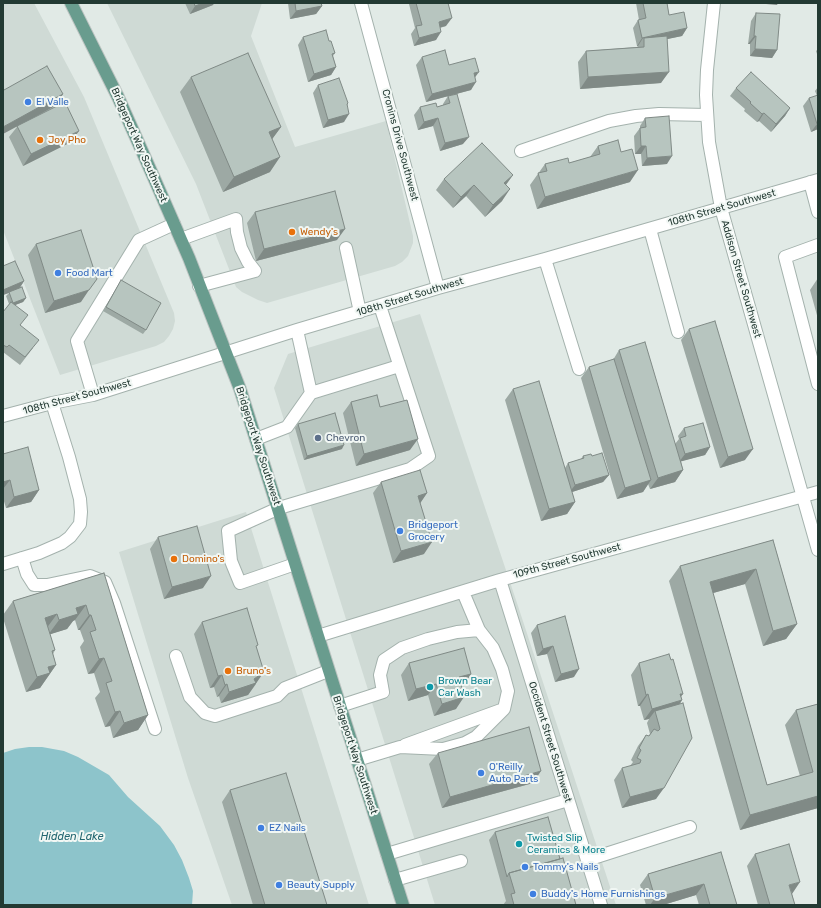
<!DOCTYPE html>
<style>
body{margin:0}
#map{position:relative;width:821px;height:908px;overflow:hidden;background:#e1eae6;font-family:Rubik,sans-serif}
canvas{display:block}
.frame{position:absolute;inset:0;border:4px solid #233a33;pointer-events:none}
</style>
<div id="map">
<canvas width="821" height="908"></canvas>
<div class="frame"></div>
</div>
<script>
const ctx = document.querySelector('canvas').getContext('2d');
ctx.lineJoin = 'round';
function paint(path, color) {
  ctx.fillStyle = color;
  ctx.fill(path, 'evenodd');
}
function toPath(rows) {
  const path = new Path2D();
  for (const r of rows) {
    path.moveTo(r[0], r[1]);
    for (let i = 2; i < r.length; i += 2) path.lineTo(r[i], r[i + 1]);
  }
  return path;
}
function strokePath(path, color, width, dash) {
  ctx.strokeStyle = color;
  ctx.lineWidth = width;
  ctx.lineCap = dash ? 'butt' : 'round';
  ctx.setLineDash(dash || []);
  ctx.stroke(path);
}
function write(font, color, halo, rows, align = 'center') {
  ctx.font = font + ' Rubik,sans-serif';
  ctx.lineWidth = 4;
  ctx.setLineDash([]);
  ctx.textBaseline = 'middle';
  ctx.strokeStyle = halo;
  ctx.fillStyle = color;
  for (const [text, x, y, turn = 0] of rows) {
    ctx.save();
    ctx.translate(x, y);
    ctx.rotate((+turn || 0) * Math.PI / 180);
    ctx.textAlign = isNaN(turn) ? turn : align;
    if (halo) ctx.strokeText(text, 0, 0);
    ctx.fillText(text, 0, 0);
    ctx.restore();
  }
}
paint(toPath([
 [3,3,34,3,84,97,174,313,175,321,173,329,169,336,164,342,156,346,60,375,3,230],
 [107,3,262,3,251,36,295,147,386,121,413,236,413,243,408,256,402,262,395,266,267,303,258,300,242,292,236,287,196,184],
 [420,314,518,606,616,905,435,905,274,388,288,354],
 [246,512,369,905,232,905,188,778,119,552]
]), '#cfdad5');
paint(toPath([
 [29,747,42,747,64,751,78,757,109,775,128,797,160,826,174,845,182,860,189,878,193,891,192,905,3,905,3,753,15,749]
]), '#8dc4cb');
const minor = toPath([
 [361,3,438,288],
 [714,3,707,70,706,95,709,142,721,208,818,550],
 [521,151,609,121,636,116,659,114,707,115],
 [810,182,818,212],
 [650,229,678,332],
 [181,239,236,219,237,232,241,248,248,262,255,271,199,286],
 [818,245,785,257,818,384],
 [346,248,360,312],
 [545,259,579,369],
 [297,330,311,393,399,366],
 [93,395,77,341,139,240,174,224],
 [3,416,52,403,93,395,297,330,438,288,545,259,818,180],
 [256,439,287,427,311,393],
 [22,558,27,574,34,585,47,585,90,576,105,582,114,603,155,729],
 [3,564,39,553,62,543,70,537,80,524,81,512,80,499,69,457,52,403],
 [295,564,240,583,231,561,228,531,279,508,410,469,429,456,380,306],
 [500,580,601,905],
 [318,636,500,580,818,492],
 [176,656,190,697,205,713,215,716,277,696,285,688,328,671],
 [340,706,383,692,380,675,384,660,402,648,428,639,457,632,479,630],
 [405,745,501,710],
 [357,760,400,747,443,749,465,743,476,737,504,709,508,691,502,669,493,648,479,630,463,592],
 [387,854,568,800],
 [587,860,690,827],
 [395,880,461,861]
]);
const major = toPath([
 [71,3,118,97,154,178,189,258,240,389,403,905]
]);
strokePath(minor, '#a4b2ad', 14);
strokePath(major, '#bdc4c2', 14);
strokePath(minor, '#fff', 12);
strokePath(major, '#699c8e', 12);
paint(toPath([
 [185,3,214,3,213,5,190,14],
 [288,3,321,3,322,6,316,14,290,19],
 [410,3,448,3,446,26,440,28,436,40,414,46,411,34,415,28,409,4],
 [636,3,667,3,669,15,687,28,682,36,667,39,661,83,580,89,578,62,586,51,637,47,638,46,637,46,633,28,638,20,639,20],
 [756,13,777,50,772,58,750,56,750,44,748,44,751,21],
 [303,37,329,41,335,53,333,56,336,67,331,75,308,82,298,45],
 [818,49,818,57,816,51],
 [422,57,449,65,475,77,471,90,426,102,416,65],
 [191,77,281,127,272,139,270,172,223,192,180,92],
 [318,85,348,103,347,106,344,122,323,128,313,93],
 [818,87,818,129,811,132,803,106,809,98,817,96,815,91],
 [736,88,790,108,785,116,771,132,759,121,757,122,744,111,745,109,730,96],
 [4,90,63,94,55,106,28,121,71,142,23,166,9,137,17,127],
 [448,96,463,144,440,151,433,126,418,130,414,115,420,107,437,107,443,105,443,104],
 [645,118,667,164,642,166,641,154,635,154,634,136,640,128,640,126],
 [598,146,630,182,537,209,530,185,545,164,569,163,590,157],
 [513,175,506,185,502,201,485,217,466,196,453,208,436,190,444,179],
 [255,212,337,240,256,261,247,223],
 [36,244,81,302,45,313,28,255],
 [3,266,24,281,19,289,26,298,23,302,15,305,21,326,33,348,20,365,3,352,3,353,3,312,9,304,6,296,9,293,3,295],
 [818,278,818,319,810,290],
 [121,280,146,330,143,334,103,311],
 [689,329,745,460,720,468,681,340],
 [619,350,675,444,679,439,678,436,684,428,710,447,705,455,681,461,683,470,675,482,650,489,648,484,643,492,617,499,581,378,589,367,613,360],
 [513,389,565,468,568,463,581,459,583,456,592,456,609,475,603,482,572,492,575,502,567,514,541,521,505,400],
 [351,402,380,407,410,450,356,466,343,413],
 [298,424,342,449,304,460,295,428],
 [3,454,39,490,31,502,6,508,3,498],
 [381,482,427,493,420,503,424,554,393,563,373,493],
 [158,537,203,588,164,599,150,549],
 [773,540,797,624,786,639,763,646,745,584,713,593,767,785,800,776,785,725,796,710,818,704,818,808,740,830,669,581,680,566],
 [104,573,148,715,138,730,113,738,110,726,105,727,95,698,100,692,94,673,88,674,80,647,84,641,80,630,78,630,75,620,73,621,67,629,50,634,55,650,53,654,56,665,40,688,26,692,3,618,3,615,13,601],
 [565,616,574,677,555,682,547,654,537,656,531,633,537,625],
 [202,622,256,648,256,684,248,695,221,703,219,696,217,697,214,687,210,688,194,634],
 [409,663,471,674,463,686,461,686,456,709,434,716,428,695,408,701,401,675],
 [639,663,681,696,682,700,680,704,656,799,622,808,614,780,622,768,630,766,633,762,631,760,638,746,646,735,649,736,650,734,647,723,649,719,644,720,640,706,638,706,631,675],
 [438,753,533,783,442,808,429,764],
 [230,790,327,905,253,905,222,802],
 [495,832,560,859,576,905,503,905,506,901,489,840],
 [721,852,737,905,699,905,696,895,663,905,646,905,640,885,648,874],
 [755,854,792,894,795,905,758,905,747,866]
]), '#9da9a4');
paint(toPath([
 [203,3,214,3,213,5,190,14,195,6],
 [755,3,778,3,777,5],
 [322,6,316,14,290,19,296,11],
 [452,18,446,26,433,29,439,22],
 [687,28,682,36,644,44,644,38],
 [441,32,436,40,414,46,419,38],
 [754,36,756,36,750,44,748,44],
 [642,38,643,38,638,46,637,46],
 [755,49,777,50,772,58,750,56],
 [336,67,331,75,308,82,314,74],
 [479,72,473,80,474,73],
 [669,72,661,83,580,89,588,77],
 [476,82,471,90,426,102,432,94],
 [63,94,55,106,3,134,3,127],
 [790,108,785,116,771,132,776,124],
 [764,113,759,121,757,122,762,114],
 [349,114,344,122,323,128,328,120],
 [438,118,433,126,418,130,424,122],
 [818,123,818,129,811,132,817,124],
 [281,127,270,142,269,132],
 [79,131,71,142,23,166,31,154],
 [469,137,463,144,440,151,445,143],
 [641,146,646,146,641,154,635,154],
 [672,156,667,164,642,166,647,158],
 [280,157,270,172,223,192,234,177],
 [638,170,630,182,537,209,545,197],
 [513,175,504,187,504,183],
 [474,185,466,196,453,208,461,197],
 [510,189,502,201,485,217,493,205],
 [345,229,337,240,256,261,264,249],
 [24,281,19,289,3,295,3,290],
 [89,290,81,302,45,313,54,301],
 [26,298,23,302,10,307,13,303],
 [418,439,410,450,356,466,364,454],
 [344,445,342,449,304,460,307,456],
 [710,447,705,455,679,462,685,454],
 [753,449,745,460,720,468,728,457],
 [683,470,675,482,650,489,658,478],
 [609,475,603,482,569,493,575,485],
 [10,480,3,489,3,482],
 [651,480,643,492,617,499,625,488],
 [39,490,31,502,6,508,14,497],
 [427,493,419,505,418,496],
 [575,502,567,514,541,521,549,509],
 [432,542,424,554,393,563,401,551],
 [756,569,745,584,699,597,710,582],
 [211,576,203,588,164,599,172,587],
 [86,605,75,620,73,621,67,629,48,635,59,620,76,608],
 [57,614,46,629,45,618],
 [89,615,91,615,80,630,78,630],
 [797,624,786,639,763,646,773,631],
 [553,646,547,654,537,656,543,649],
 [104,658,94,673,88,674,99,659],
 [56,665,40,688,26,692,37,677,48,667],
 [579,669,574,677,555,682,561,674],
 [264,672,248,695,221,703,229,692,254,679],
 [471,674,463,686,451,689,459,677],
 [222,675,214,687,210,688,218,676],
 [227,684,219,696,217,697,225,685],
 [436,684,428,695,408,701,416,689],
 [648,694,640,706,638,706,646,695],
 [680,694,683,694,677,702,682,700,674,712,655,711,649,719,644,720,652,709],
 [464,697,456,709,434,716,442,704],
 [120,711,110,726,105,727,115,712],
 [148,715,138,730,113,738,124,723],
 [541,771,533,783,442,808,450,797],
 [664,788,656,799,622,808,630,797],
 [818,796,818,808,740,830,750,815],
 [800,882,792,894,789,885],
 [704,884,696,895,663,905,650,905,655,898]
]), '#808a86');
const building = toPath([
 [194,3,203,3,195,6,194,3],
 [295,3,321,3,322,6,296,11,295,3],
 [416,3,448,3,452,18,439,22,441,32,419,38,416,26,422,25,416,3],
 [643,3,667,3,669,15,684,12,687,28,642,38,638,20,646,18,643,3],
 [756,13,780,14,777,50,755,49,756,36,754,36,756,13],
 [326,30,329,41,331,41,335,53,332,54,336,67,314,74,303,37,326,30],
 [667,36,669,72,588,77,586,51,644,47,644,38,667,36],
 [445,50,449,65,475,58,479,72,474,73,476,82,432,94,422,57,445,50],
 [248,53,281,127,269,132,280,157,234,177,191,77,248,53],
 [47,66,63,94,3,127,3,88,4,90,47,66],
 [751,72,790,108,776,124,764,113,762,114,750,103,751,102,736,88,751,72],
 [339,78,348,103,347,104,349,114,328,120,318,85,339,78],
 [457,94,469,137,445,143,438,118,424,122,420,107,436,103,437,107,450,103,448,96,457,94],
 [818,95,818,123,817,124,809,98,818,95],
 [65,102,79,131,31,154,17,126,65,102],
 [669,116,672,156,647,158,646,146,641,146,640,128,646,127,645,118,669,116],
 [618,140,621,152,632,149,638,170,545,197,538,173,547,171,545,164,568,158,569,163,600,154,598,146,618,140],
 [482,143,513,175,504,183,510,189,493,205,474,185,461,197,444,179,482,143],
 [335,191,345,229,264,249,255,212,335,191],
 [81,230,97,279,89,290,54,301,36,244,81,230],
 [15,261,24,281,3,290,3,266,15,261],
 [121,280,161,303,146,330,106,307,121,280],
 [22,287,26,298,13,303,9,292,22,287],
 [11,302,28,315,20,325,39,340,25,357,9,345,7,347,3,345,3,312,11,302],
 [715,321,753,449,728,457,689,329,715,321],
 [645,342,683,470,658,478,619,350,645,342],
 [614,359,651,480,625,488,589,367,614,359],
 [539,381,575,502,549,509,513,389,539,381],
 [377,395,380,407,407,400,418,439,364,454,351,402,377,395],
 [335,413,344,445,307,456,298,424,335,413],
 [703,423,710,447,685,454,680,438,686,436,684,428,703,423],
 [28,447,39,490,14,497,10,480,3,482,3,454,28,447],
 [602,453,609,475,575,485,568,463,584,458,583,456,591,454,592,456,602,453],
 [420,470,427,493,418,496,432,542,401,551,381,482,420,470],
 [197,526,211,576,172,587,158,537,197,526],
 [773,540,797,624,773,631,756,569,710,582,767,785,813,772,796,710,818,704,818,796,750,815,680,566,773,540],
 [104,573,148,715,124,723,120,711,115,712,106,683,112,681,104,658,99,659,90,632,96,630,91,615,89,615,86,605,76,608,78,614,59,620,57,614,45,618,55,650,52,651,56,665,48,667,50,673,37,677,13,601,104,573],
 [247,608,258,645,256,646,264,672,254,679,256,683,229,692,227,684,225,685,222,675,218,676,202,622,247,608],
 [565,616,579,669,561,674,553,646,543,649,537,625,565,616],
 [464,648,471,674,459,677,464,697,442,704,436,684,416,689,409,663,464,648],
 [669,654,671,660,673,659,683,694,680,694,682,700,652,709,648,694,646,695,639,663,669,654],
 [683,703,692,738,664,788,630,797,622,768,640,763,641,760,637,758,641,750,639,748,646,735,649,736,654,729,658,731,660,729,655,711,683,703],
 [529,727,541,771,450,797,438,753,529,727],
 [286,773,327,905,265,905,230,790,286,773],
 [548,817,560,859,509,873,507,877,495,832,548,817],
 [789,844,800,882,789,885,795,905,770,905,755,854,789,844],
 [721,852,737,905,710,905,704,884,655,898,648,874,721,852],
 [563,858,576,905,514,905,511,894,515,893,509,873,563,858]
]);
paint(building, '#b7c5bf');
strokePath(building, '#808a86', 1);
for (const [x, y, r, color] of [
 [28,102,4,"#3f7fe0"],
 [40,140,4,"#e8710a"],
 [292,232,4,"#e8710a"],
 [58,273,4,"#3f7fe0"],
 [318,438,4,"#5c6f8a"],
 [400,531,4,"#3f7fe0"],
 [174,559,4,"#e8710a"],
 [228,671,4,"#e8710a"],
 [430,687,4,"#0f9aa8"],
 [481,773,4,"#3f7fe0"],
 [261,828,4,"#3f7fe0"],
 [519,844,4,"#0f9aa8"],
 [525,867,4,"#3f7fe0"],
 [279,885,4,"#3f7fe0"],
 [533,894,4,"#3f7fe0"]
]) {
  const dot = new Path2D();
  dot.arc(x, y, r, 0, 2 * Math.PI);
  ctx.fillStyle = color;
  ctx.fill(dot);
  strokePath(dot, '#f1f7f4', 1.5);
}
write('10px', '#366cbe', '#f1f7f4', [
 ["El Valle",36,102],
 ["Food Mart",66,273],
 ["Bridgeport",408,525],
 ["Grocery",408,537],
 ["O'Reilly",489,767],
 ["Auto Parts",489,779],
 ["EZ Nails",269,828],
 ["Tommy's Nails",533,867],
 ["Beauty Supply",287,885],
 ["Buddy's Home Furnishings",541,894]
], 'left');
write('10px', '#c56008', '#f1f7f4', [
 ["Joy Pho",48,140],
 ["Wendy's",300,232],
 ["Domino's",182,559],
 ["Bruno's",236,671]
], 'left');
write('10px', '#233a33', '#f1f7f4', [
 ["Bridgeport Way Southwest",139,145,66],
 ["Cronins Drive Southwest",400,145,75],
 ["108th Street Southwest",722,208,-16],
 ["Addison Street Southwest",741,279,74],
 ["108th Street Southwest",410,297,-17],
 ["108th Street Southwest",77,397,-15],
 ["Bridgeport Way Southwest",258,446,72],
 ["109th Street Southwest",567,561,-15],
 ["Occident Street Southwest",550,742,73],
 ["Bridgeport Way Southwest",355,755,72]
]);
write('10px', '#4e5e75', '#f1f7f4', [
 ["Chevron",326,438]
], 'left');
write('10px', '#0d838f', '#f1f7f4', [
 ["Brown Bear",438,681],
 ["Car Wash",438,693],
 ["Twisted Slip",527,838],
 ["Ceramics & More",527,850]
], 'left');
write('italic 11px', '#226670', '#f1f7f4', [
 ["Hidden Lake",72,837]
]);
</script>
